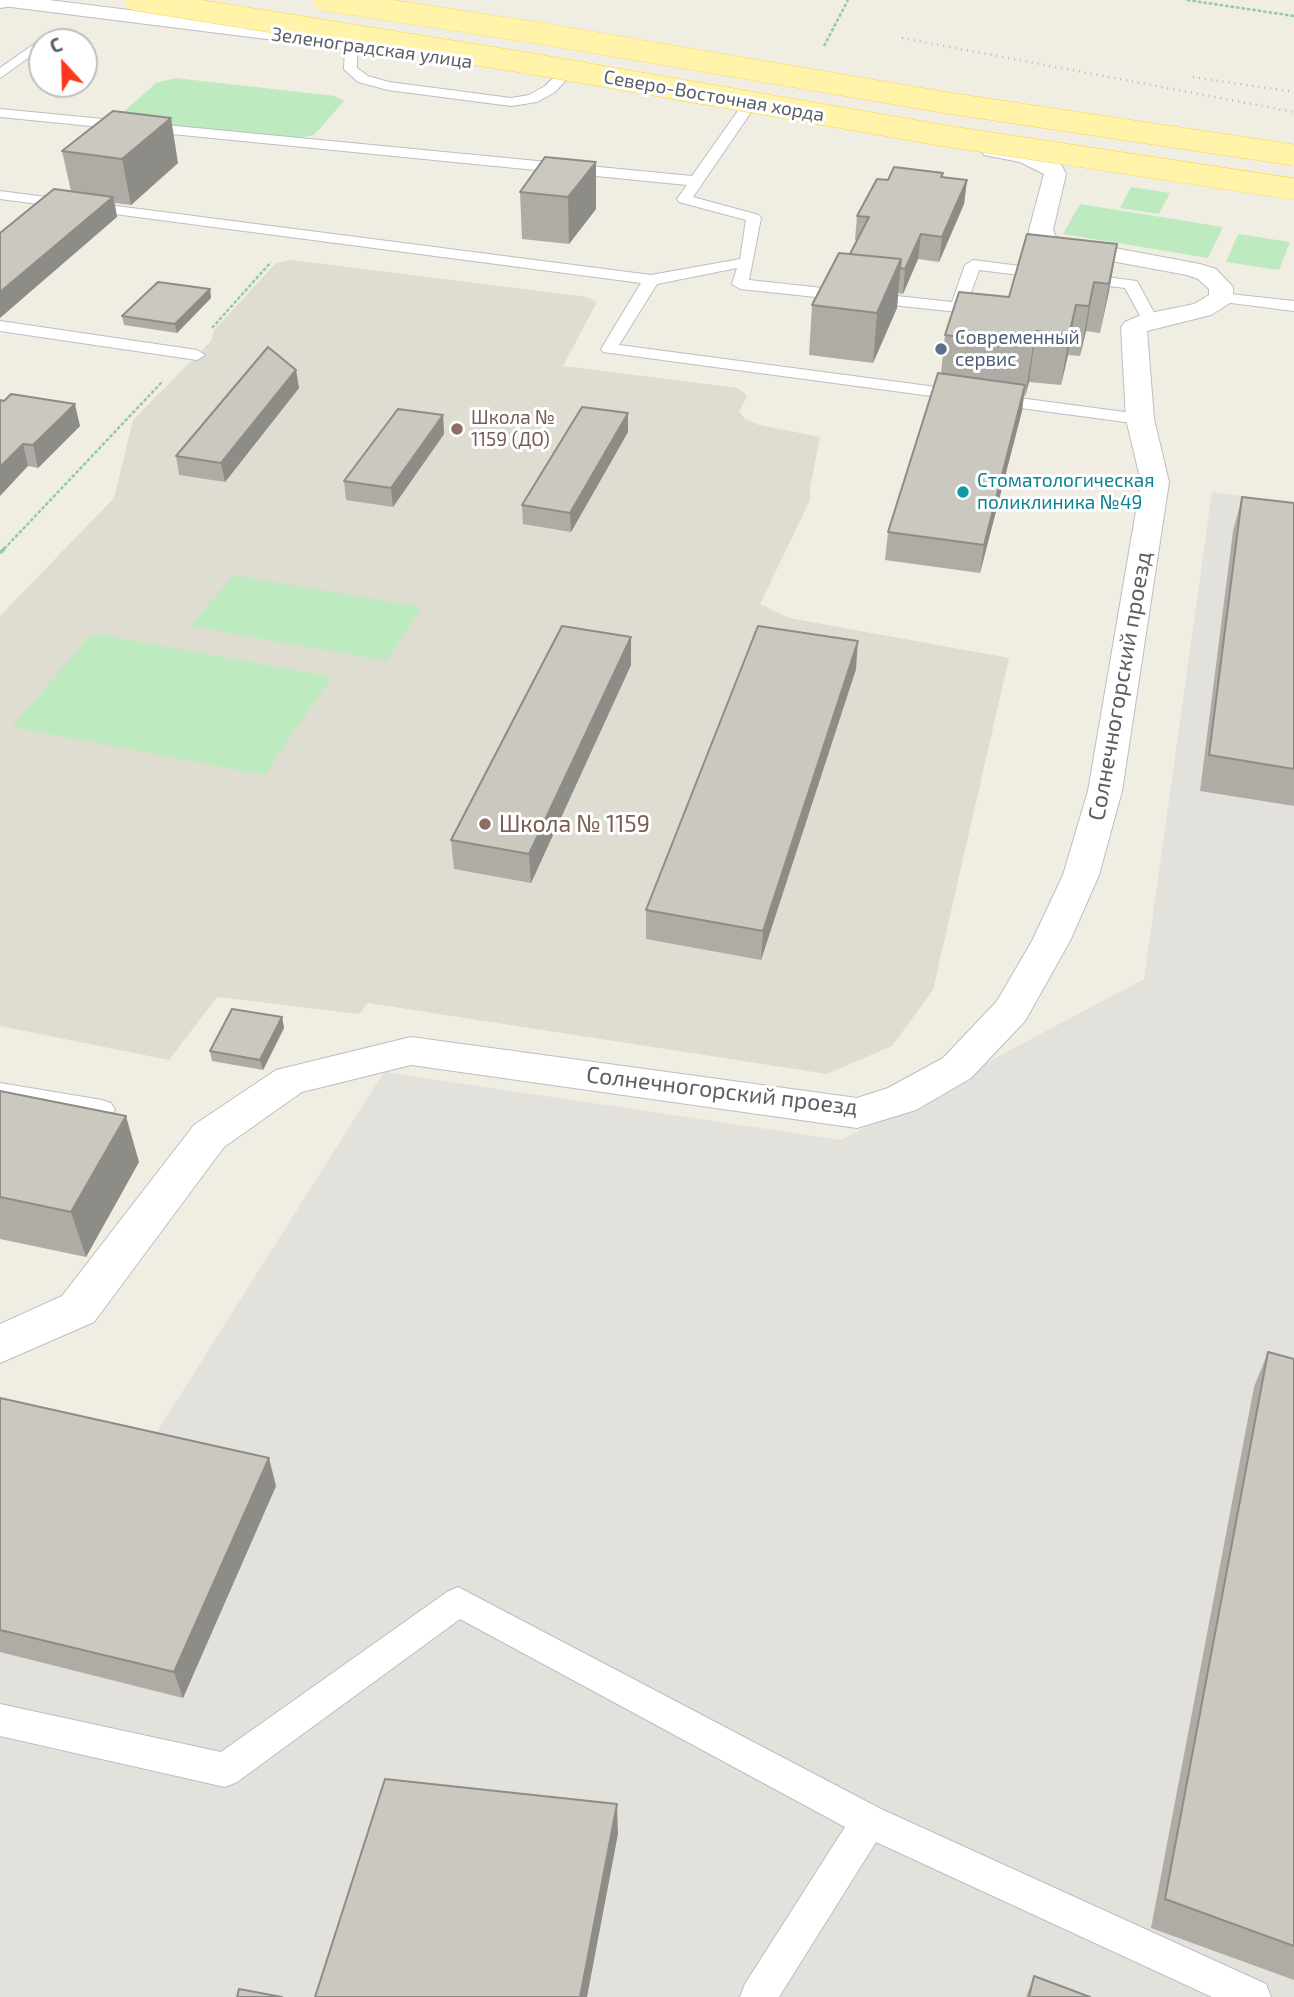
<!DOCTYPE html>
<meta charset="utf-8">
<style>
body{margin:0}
#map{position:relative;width:1294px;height:1997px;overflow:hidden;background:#f0eee3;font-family:"Exo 2",sans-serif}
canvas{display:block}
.north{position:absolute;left:28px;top:28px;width:70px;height:70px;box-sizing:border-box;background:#fff;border:2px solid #bdbfc2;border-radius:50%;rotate:338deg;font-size:19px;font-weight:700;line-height:28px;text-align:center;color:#5b6066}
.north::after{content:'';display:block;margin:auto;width:24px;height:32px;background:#fb371e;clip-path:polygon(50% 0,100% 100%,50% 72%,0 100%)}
</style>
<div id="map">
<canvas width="1294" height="1997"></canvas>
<div class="north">С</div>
</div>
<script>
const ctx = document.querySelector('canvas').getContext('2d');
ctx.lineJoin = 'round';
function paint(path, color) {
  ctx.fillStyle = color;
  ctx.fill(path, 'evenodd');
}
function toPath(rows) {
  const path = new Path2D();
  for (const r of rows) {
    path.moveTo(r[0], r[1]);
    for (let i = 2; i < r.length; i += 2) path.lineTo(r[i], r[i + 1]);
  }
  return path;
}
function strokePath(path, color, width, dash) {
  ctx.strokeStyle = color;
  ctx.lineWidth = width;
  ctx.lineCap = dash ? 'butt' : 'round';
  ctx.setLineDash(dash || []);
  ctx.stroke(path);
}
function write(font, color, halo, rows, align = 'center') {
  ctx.font = font + ' "Exo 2",sans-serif';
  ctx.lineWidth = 6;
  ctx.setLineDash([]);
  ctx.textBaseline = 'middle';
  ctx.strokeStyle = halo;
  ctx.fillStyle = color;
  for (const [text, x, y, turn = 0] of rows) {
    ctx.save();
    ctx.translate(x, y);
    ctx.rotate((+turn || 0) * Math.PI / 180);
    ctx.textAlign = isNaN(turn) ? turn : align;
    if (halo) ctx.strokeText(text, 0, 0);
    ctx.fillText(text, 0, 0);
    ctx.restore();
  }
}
paint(toPath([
 [1212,492,1294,503,1294,1997,0,1997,0,1414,148,1446,384,1072,841,1140,1144,979]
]), '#e3e1db');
paint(toPath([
 [291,260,587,297,597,302,563,366,738,388,747,396,739,411,745,419,759,425,820,437,810,488,810,500,760,604,789,618,1009,658,933,990,892,1046,827,1074,368,1003,359,1014,217,997,169,1060,0,1026,0,616,114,498,133,420,211,341,214,330,276,263]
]), '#dfddd2');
paint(toPath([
 [176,78,335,96,344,101,314,135,294,139,127,121,120,115,156,83],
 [1131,187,1170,193,1159,214,1120,208],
 [1080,204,1223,227,1208,258,1063,234],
 [1238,234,1290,242,1279,270,1226,262],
 [233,575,422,607,386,661,191,626],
 [92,633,332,677,264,775,12,727]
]), '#bdeabf');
const lane = toPath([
 [357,40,363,44,357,49,357,68,368,76,389,82,511,98,529,95,545,86,558,73,568,73,570,76,555,92,537,102,511,106,388,90,358,82,344,69,345,48,357,40],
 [37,42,41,43,41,49,0,78,0,68,37,42],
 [747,104,754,108,693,197,759,215,761,218,749,280,952,302,965,265,973,260,1137,281,1158,320,1156,323,1144,323,1125,288,979,270,966,307,958,312,740,289,732,284,737,268,657,284,619,345,1140,414,1149,419,1146,423,1140,424,603,352,601,349,641,283,0,199,0,191,651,275,740,259,746,220,679,202,677,199,687,185,0,117,0,109,692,176,742,105,747,104],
 [1221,293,1294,301,1294,311,1215,301,1213,298,1215,295,1221,293],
 [0,321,197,350,205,355,197,360,0,331,0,321],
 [0,1083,102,1100,111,1103,115,1110,111,1117,102,1120,0,1103,0,1083],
 [458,1587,881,1809,1266,1984,1271,1997,1212,1997,876,1842,779,1997,740,1997,745,1984,845,1827,460,1619,237,1782,225,1787,0,1736,0,1704,221,1752,447,1592,458,1587]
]);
const street = toPath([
 [0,0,49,0,346,37,353,39,356,43,353,47,346,49,3,6,0,5,0,0],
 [992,143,1034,151,1060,163,1063,168,1066,174,1053,230,1056,237,1200,264,1216,269,1233,287,1233,298,1230,303,1211,315,1147,331,1154,419,1169,482,1122,791,1099,875,1070,941,1025,1021,971,1078,916,1110,857,1128,411,1065,302,1092,224,1147,94,1322,0,1363,0,1324,62,1296,194,1125,276,1070,411,1037,857,1098,888,1088,943,1058,997,1001,1032,941,1063,875,1088,791,1141,482,1126,419,1121,327,1125,322,1141,315,1194,304,1209,295,1209,289,1198,279,1187,275,1041,248,1030,238,1029,230,1044,174,1020,162,984,155,981,150,984,145,992,143]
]);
const secondary = toPath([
 [0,0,23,0,24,1,21,5,0,8,0,0]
]);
strokePath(lane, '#bbbec4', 2);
strokePath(street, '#bbbec4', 2);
strokePath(secondary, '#b9bdc3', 2);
strokePath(toPath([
 [1187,0,1294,16],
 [824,46,848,0],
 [212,328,271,262],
 [4,549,163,381]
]), '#94c9a5', 2.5, [3.5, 2]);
strokePath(toPath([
 [0,553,6,547]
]), '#94c9a5', 3.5, [6, 2.5]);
paint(lane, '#fff');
paint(street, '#fff');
paint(secondary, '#fff');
strokePath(toPath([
 [902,38,1294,112],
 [1193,77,1294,92]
]), '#b7b8b9', 2.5, [1, 5]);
const primaryBridge = toPath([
 [135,0,521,62,946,136,1294,189],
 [324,0,538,33,948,103,1294,155]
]);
strokePath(primaryBridge, '#ffd34d', 22, []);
strokePath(primaryBridge, '#fff4a9', 21);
paint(toPath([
 [62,151,178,163,131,205,115,203,117,217,71,191],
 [596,162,596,209,569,244,522,239,520,192],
 [942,177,967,180,964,204,939,262,918,259,903,294,898,293,897,308,873,363,809,355,812,305,850,254,857,240,855,240,857,216,888,180],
 [1117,244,1100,333,1086,331,1080,356,1068,355,1061,385,1029,382,1025,396,1024,396,1022,411,980,573,885,560,888,532,941,373,945,335,1009,297],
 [210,289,211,298,177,333,124,325,122,316],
 [296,370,299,388,225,482,179,475,176,456],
 [0,400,80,426,38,468,28,466],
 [628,413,628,432,571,532,523,524,522,505],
 [443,415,444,434,393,507,346,500,344,481],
 [1242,497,1294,503,1294,806,1200,791,1233,531],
 [631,637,631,665,531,883,454,869,451,840],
 [856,669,761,960,646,939,646,910],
 [282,1017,284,1028,263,1070,212,1061,210,1051],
 [0,1091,139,1162,86,1257,0,1239],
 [1268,1352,1294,1359,1294,1980,1151,1928,1254,1387],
 [0,1398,276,1486,183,1698,0,1652],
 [1034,1976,1090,1997,1026,1997]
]), '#afaca5');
paint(toPath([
 [171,118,178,163,131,205,122,159],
 [596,162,596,209,569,244,568,197],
 [967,180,964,204,939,262,942,237],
 [113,197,117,217,0,318,0,292],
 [921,234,918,259,903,294,905,269],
 [1117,244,1109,292,1100,333,1109,284],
 [901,259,897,308,873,363,877,313],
 [1094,282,1086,331,1080,356,1089,306],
 [210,289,211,298,177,333,175,324],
 [1076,305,1068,355,1061,385,1069,335],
 [1036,331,1029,382,1025,396,1033,346],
 [296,370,299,388,225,482,221,463],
 [1025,385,1022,411,980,573,984,545],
 [75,404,80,426,38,468,33,445],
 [628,413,628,432,571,532,570,513],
 [443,415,444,434,393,507,391,488],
 [23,444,28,466,0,496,0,467],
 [631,637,631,665,531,883,529,854],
 [858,641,856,669,761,960,763,931],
 [282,1017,284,1028,263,1070,260,1060],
 [126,1116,139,1162,86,1257,71,1212],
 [269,1458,276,1486,183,1698,174,1672],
 [617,1804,618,1834,587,1997,580,1997]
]), '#8e8c86');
const building = toPath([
 [113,111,171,118,122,159,62,151,113,111],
 [545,157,596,162,568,197,520,192,545,157],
 [894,167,943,173,941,177,967,180,942,237,921,234,905,269,900,268,901,259,850,254,869,217,857,216,877,179,888,180,894,167],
 [54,189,113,197,0,292,0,233,54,189],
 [1027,234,1117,244,1109,284,1094,282,1089,306,1076,305,1069,335,1036,331,1033,346,945,335,959,292,1009,297,1027,234],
 [839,253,901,259,877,313,812,305,839,253],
 [158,282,210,289,175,324,122,316,158,282],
 [268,347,296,370,221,463,176,456,268,347],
 [938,373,1025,385,984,545,888,532,938,373],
 [11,394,75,404,33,445,23,444,0,467,0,400,4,401,11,394],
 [582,407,628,413,570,513,522,505,582,407],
 [398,409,443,415,391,488,344,481,398,409],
 [1242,497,1294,503,1294,769,1209,755,1242,497],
 [562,626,631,637,529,854,451,840,562,626],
 [758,626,858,641,763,931,646,910,758,626],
 [232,1009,282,1017,260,1060,210,1051,232,1009],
 [0,1091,126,1116,71,1212,0,1197,0,1091],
 [1268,1352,1294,1359,1294,1946,1165,1899,1268,1352],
 [0,1398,269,1458,174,1672,0,1630,0,1398],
 [385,1779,617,1804,580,1997,315,1997,385,1779],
 [1034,1976,1090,1997,1029,1997,1034,1976],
 [239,1989,282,1997,237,1997,239,1989]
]);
paint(building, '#cbc8c0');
strokePath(building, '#8e8c86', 2);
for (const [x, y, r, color] of [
 [941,349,7,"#5c6f8a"],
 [457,429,7,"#8d6e63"],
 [963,492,7,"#0f9aa8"],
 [485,824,7,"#8d6e63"]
]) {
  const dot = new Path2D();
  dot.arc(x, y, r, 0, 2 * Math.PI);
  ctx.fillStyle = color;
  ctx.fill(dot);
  strokePath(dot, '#fff', 2.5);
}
write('19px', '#5b6066', '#fff', [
 ["Зеленоградская улица",372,48,8],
 ["Северо-Восточная хорда",714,96,10]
]);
write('19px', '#4e5e75', '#fff', [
 ["Современный",955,338],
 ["сервис",955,360]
], 'left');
write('19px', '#785e54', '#fff', [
 ["Школа №",471,418],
 ["1159 (ДО)",471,440]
], 'left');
write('19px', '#0d838f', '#fff', [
 ["Стоматологическая",977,481],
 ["поликлиника №49",977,503]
], 'left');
write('23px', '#5b6066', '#fff', [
 ["Солнечногорский проезд",1120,686,-80],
 ["Солнечногорский проезд",722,1091,7]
]);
write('23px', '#785e54', '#fff', [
 ["Школа № 1159",499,824]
], 'left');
</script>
